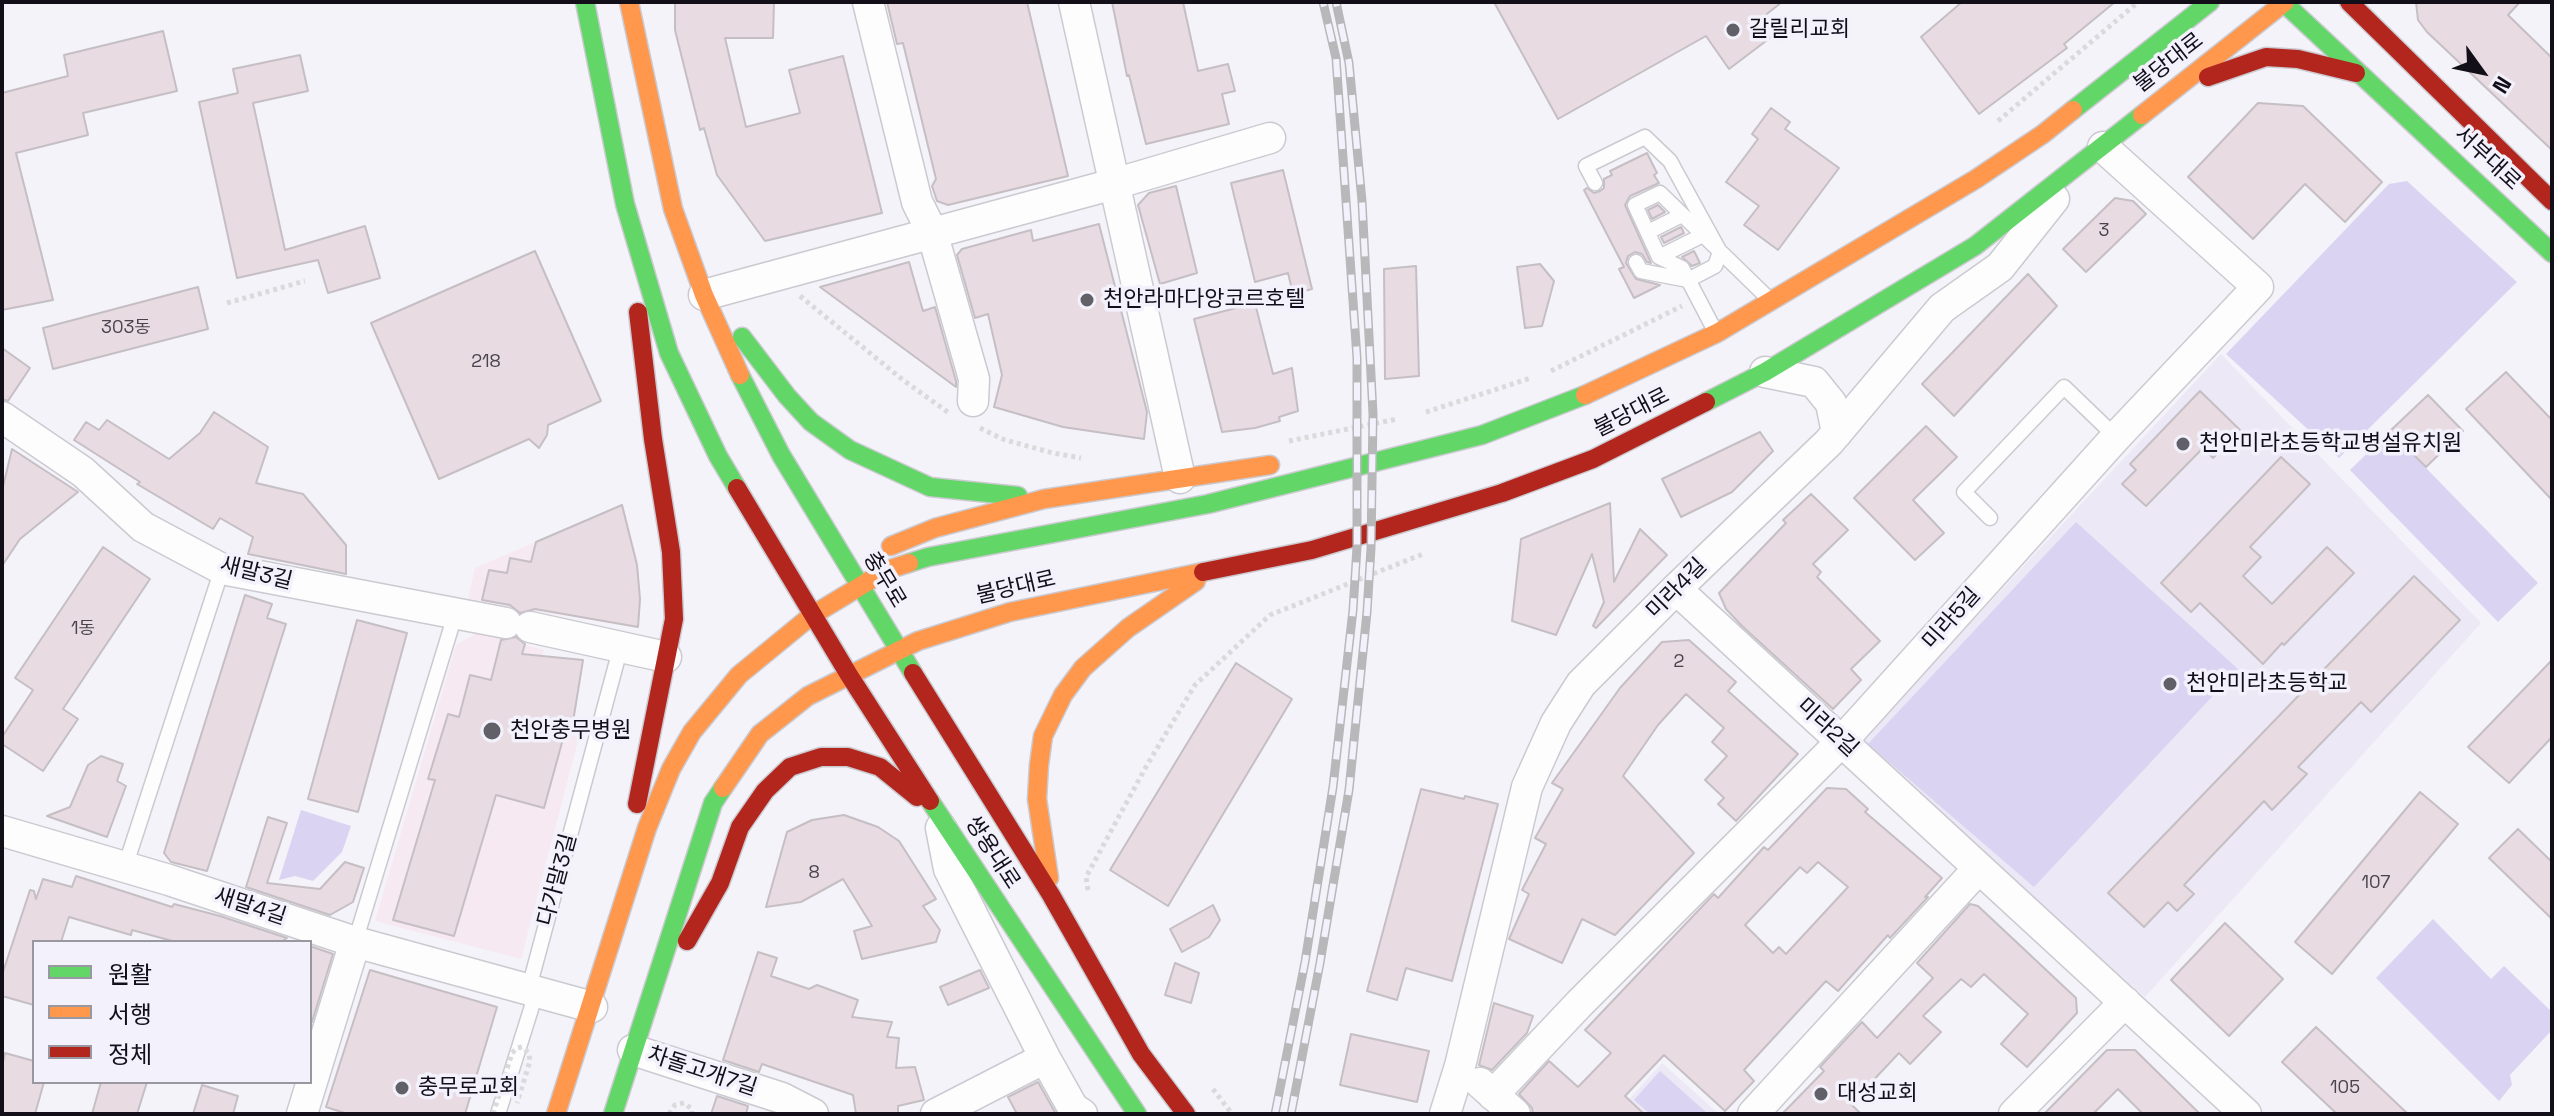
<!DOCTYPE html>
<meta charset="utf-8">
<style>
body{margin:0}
#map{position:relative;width:2554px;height:1116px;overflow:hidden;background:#f4f3f9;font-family:"Space Grotesk","Noto Sans KR",sans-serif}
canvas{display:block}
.frame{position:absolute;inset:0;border:4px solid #120f18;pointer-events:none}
.legend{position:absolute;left:32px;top:940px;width:280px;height:144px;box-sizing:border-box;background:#f3f1fb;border:2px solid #9997a0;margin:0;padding:10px 14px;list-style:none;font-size:24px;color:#120f18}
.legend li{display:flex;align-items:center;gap:16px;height:40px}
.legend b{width:40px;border:2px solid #9997a0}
.north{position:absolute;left:2442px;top:32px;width:80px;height:80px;-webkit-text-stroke:6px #f3f1fb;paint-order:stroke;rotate:123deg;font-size:22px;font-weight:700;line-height:32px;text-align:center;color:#120f18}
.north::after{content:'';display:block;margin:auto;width:28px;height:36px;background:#120f18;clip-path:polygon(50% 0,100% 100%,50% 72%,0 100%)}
</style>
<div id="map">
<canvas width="2554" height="1116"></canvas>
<div class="frame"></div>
<ul class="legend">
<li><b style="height:10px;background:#63d668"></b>원활</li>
<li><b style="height:10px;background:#ff974d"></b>서행</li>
<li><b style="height:10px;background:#b3261e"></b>정체</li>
</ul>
<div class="north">N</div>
</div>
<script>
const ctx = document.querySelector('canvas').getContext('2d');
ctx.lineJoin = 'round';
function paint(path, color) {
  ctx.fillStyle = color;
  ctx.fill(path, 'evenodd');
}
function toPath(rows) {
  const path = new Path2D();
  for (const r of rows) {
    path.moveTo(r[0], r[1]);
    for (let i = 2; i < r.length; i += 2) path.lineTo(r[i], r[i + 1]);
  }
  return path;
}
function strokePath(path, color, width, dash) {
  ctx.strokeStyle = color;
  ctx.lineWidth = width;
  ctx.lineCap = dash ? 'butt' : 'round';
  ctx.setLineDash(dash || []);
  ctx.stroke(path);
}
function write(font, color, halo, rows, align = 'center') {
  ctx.font = font + ' "Space Grotesk","Noto Sans KR",sans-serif';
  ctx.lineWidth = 7;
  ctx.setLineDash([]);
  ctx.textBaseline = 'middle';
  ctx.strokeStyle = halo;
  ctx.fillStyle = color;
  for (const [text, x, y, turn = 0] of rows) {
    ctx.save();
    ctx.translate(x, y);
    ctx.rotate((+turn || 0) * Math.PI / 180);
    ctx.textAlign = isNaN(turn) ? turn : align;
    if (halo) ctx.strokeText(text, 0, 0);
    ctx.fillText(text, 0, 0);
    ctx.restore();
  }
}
paint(toPath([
 [2221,354,2481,623,2145,997,1857,745],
 [1662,1063,1719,1114,1616,1114]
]), '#ece8f5');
paint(toPath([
 [623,504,638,562,641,598,639,628,535,611,526,645,544,650,526,724,579,737,521,959,375,921,456,645,477,633,501,638,508,606,468,599,475,568]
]), '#f7e9f2');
paint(toPath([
 [2407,181,2517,282,2339,458,2226,354,2389,184],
 [2390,431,2538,583,2498,622,2350,470],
 [2076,522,2238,669,2034,887,1868,744],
 [301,810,351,826,342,852,313,881,295,876,279,880],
 [2433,919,2491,979,2504,966,2552,1012,2552,1030,2510,1075,2512,1085,2499,1101,2376,978],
 [1660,1071,1708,1114,1650,1114,1634,1100]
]), '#dad3f2');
const building = toPath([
 [675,2,774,2,773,38,725,38,746,127,800,113,789,70,843,56,882,213,765,241,717,175,704,128,700,130,675,30,675,2],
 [887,2,1027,2,1068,176,948,205,937,201,932,186,936,179,903,43,897,44,887,2],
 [1112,2,1183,2,1198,71,1228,64,1235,91,1222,94,1229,124,1146,144,1129,75,1127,76,1112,2],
 [1494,2,1782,2,1758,21,1770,38,1729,69,1706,36,1558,119,1494,2],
 [1962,2,2115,2,2064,44,2067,48,1979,114,1921,37,1962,2],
 [2416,2,2520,2,2508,15,2552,58,2552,150,2427,32,2418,20,2416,2],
 [163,31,177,91,83,113,88,135,16,153,53,300,2,310,2,93,68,76,64,55,163,31],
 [300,55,308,91,253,103,285,250,365,226,380,278,328,293,318,260,237,278,199,102,238,93,233,69,300,55],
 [2258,103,2303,106,2382,182,2345,222,2305,184,2253,239,2188,177,2258,103],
 [1771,108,1790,122,1785,129,1839,168,1778,250,1744,225,1759,206,1726,182,1758,139,1752,134,1771,108],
 [1647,153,1657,173,1654,175,1659,183,1630,196,1625,205,1651,263,1647,262,1642,254,1635,252,1628,256,1626,263,1636,279,1660,285,1634,298,1619,269,1624,267,1584,190,1587,188,1594,193,1600,191,1604,188,1604,179,1612,175,1610,171,1647,153],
 [1283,170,1312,289,1293,294,1288,273,1255,282,1231,183,1283,170],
 [1176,186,1197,273,1160,284,1138,205,1149,193,1176,186],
 [2115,198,2133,201,2146,214,2086,272,2063,249,2115,198],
 [1658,205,1665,212,1652,219,1648,210,1658,205],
 [1099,224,1147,412,1144,439,1063,427,994,407,1002,375,988,314,975,318,957,255,962,249,1031,230,1033,241,1099,224],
 [1681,227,1684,233,1664,243,1661,237,1681,227],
 [535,251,601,401,548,425,547,435,539,448,529,439,439,479,371,323,535,251],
 [1694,251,1700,263,1692,266,1682,257,1694,251],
 [909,262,923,311,935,307,956,381,956,387,820,287,909,262],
 [1540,264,1554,281,1542,326,1525,328,1517,267,1540,264],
 [1416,266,1419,376,1385,379,1384,269,1416,266],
 [2028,274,2057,306,1954,416,1922,384,2028,274],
 [198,287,208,329,53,369,43,328,198,287],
 [1255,303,1273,374,1292,368,1298,411,1279,417,1280,421,1255,428,1222,432,1194,319,1255,303],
 [2,348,30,368,8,401,2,399,2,348],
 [2506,372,2552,420,2552,500,2466,409,2506,372],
 [2200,391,2240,430,2213,458,2203,448,2146,506,2122,484,2136,470,2130,464,2200,391],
 [2428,395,2463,431,2426,467,2390,431,2428,395],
 [214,412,268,447,256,483,303,494,346,545,346,574,248,554,253,537,220,518,213,529,137,484,140,482,74,440,86,422,99,430,107,420,169,459,200,433,214,412],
 [1926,426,1957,457,1913,500,1944,533,1915,560,1854,498,1926,426],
 [1760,432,1773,451,1732,492,1681,517,1662,479,1760,432],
 [12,449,78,492,20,539,2,566,2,491,12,449],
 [2281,457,2310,484,2250,547,2261,557,2243,576,2272,604,2327,547,2354,573,2284,645,2282,643,2263,664,2200,603,2191,612,2161,583,2281,457],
 [1811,494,1848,530,1813,564,1821,572,1817,577,1880,641,1851,669,1861,680,1833,709,1742,626,1726,609,1719,593,1786,523,1783,520,1811,494],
 [1610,503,1614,582,1640,529,1667,555,1596,628,1593,626,1604,602,1592,554,1556,635,1512,621,1521,539,1610,503],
 [622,505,637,565,640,599,638,627,535,609,520,613,510,605,482,600,489,570,507,573,510,558,531,562,536,542,622,505],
 [103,547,150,579,63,709,78,719,43,771,2,744,2,737,33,690,15,678,103,547],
 [2414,576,2460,620,2371,712,2361,702,2298,767,2307,774,2272,810,2264,801,2184,885,2194,894,2177,911,2168,902,2144,927,2108,893,2414,576],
 [245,595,272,604,267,618,286,624,207,871,171,862,164,853,245,595],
 [357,620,407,633,358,812,308,799,357,620],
 [516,637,525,644,522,654,583,660,572,728,566,728,544,808,496,795,454,936,393,920,435,780,428,779,448,714,459,717,470,675,491,680,501,640,516,637],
 [1689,640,1736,682,1728,691,1798,754,1736,821,1718,804,1724,798,1705,780,1727,756,1712,742,1724,728,1686,694,1658,725,1623,776,1694,853,1615,935,1582,919,1562,963,1509,939,1529,894,1522,890,1546,844,1535,838,1563,789,1552,783,1620,688,1662,642,1689,640],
 [2552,660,2552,737,2509,783,2468,747,2552,660],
 [1236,663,1292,699,1168,906,1110,870,1236,663],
 [101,756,123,764,117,781,126,786,107,837,47,816,70,807,88,765,101,756],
 [1827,788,1846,789,1868,809,1865,812,1942,878,1925,897,1928,897,1890,938,1888,935,1838,991,1826,981,1744,1070,1754,1081,1725,1111,1664,1055,1625,1096,1644,1114,1533,1114,1532,1108,1519,1094,1528,1084,1549,1061,1578,1087,1611,1053,1585,1030,1714,894,1718,898,1764,847,1768,850,1827,788],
 [1818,862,1848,887,1786,954,1779,947,1773,953,1745,925,1800,867,1807,873,1818,862],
 [1421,789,1464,799,1465,796,1498,804,1452,981,1406,968,1397,1000,1367,991,1421,789],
 [2420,792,2458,824,2332,974,2295,942,2420,792],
 [844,815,878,827,899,841,936,899,923,906,940,930,936,942,862,959,854,931,872,926,843,879,801,902,766,907,787,832,812,820,844,815],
 [268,817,287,823,267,883,320,889,345,862,364,868,353,902,330,915,246,887,268,817],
 [2518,829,2552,862,2552,919,2489,858,2518,829],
 [76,876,172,907,174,904,220,916,287,938,281,942,176,942,132,930,131,935,69,917,61,942,34,942,34,1005,2,996,2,975,30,890,34,891,36,899,43,879,72,887,76,876],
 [1970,904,1978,906,2076,998,2077,1013,2027,1067,2001,1044,2028,1014,1984,974,1971,987,1961,979,1923,1016,1941,1032,1910,1064,1899,1053,1851,1104,1861,1114,1782,1114,1824,1071,1820,1067,1862,1022,1877,1038,1933,978,1917,963,1970,904],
 [1213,905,1220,920,1209,937,1182,952,1170,929,1213,905],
 [2225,923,2283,979,2229,1036,2171,980,2225,923],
 [310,946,333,954,312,1022,310,1022,310,946],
 [758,952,777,958,771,976,809,989,817,985,858,1000,852,1017,892,1022,887,1037,899,1038,896,1068,915,1067,924,1100,898,1106,898,1114,856,1114,853,1095,762,1064,759,1072,723,1060,758,952],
 [1175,963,1199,973,1191,1003,1165,995,1175,963],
 [370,970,497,1007,465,1114,348,1114,326,1107,370,970],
 [980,970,989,988,948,1005,940,987,980,970],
 [1494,1003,1533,1016,1527,1033,1492,1070,1479,1065,1494,1003],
 [2316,1027,2408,1114,2337,1114,2282,1062,2316,1027],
 [1351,1034,1429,1051,1417,1102,1340,1085,1351,1034],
 [2107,1050,2135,1050,2200,1114,2143,1114,2118,1089,2093,1114,2044,1114,2107,1050],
 [5,1053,34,1061,34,1082,44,1082,35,1114,2,1114,2,1066,5,1053],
 [101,1082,147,1082,137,1114,92,1114,101,1082],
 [1038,1082,1056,1114,1017,1114,1008,1097,1038,1082],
 [202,1085,238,1096,233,1114,193,1114,202,1085],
 [717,1096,748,1106,746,1114,711,1114,717,1096]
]);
paint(building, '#e8dbe2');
strokePath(building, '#c5bfc4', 2);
const lane = toPath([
 [1595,183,1586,166,1645,137,1670,161,1720,252,1715,266,1688,280,1641,271,1636,262],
 [1648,232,1682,215],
 [1659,257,1703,235],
 [1714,329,1682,268,1659,257,1635,205,1660,193,1769,299],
 [1990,518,1964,492,2064,387,2116,437],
 [125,867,222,569],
 [355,942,455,615],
 [498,1114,532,1006,530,984,621,646]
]);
const street = toPath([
 [868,2,917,202,932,232,974,379,973,401],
 [1074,2,1180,478],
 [704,295,1114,184,1270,138],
 [1765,372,1814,382,1831,403,1837,433],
 [2,417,83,472,143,527,222,569,506,623],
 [1676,589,2246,1114],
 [530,627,666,657],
 [941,828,949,869,1045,1058,1073,1108,1082,1114],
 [2,831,169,880,355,942,592,1007],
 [633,1050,782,1098,813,1114],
 [1480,1083,1515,1114],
 [1493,1095,1580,1003,1842,741,2116,437,2258,287,2103,147],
 [302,1114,355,942],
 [936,1114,1045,1058],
 [1445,1114,1460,1066,1527,787,1556,723,1581,684,1676,589,1829,442,1942,308,2000,267,2054,199],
 [1753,1114,1979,868],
 [2014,1114,2125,1002]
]);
const fast = toPath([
 [585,2,625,204,669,353,718,456,737,488],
 [2283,2,2552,253],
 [2073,110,2210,2],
 [742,337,787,396,811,422,850,450,930,487,1018,496],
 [740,375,781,455,913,673],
 [1706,402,1765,372,1975,246,2142,115],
 [909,563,928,557,1208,504,1482,435,1585,395],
 [930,801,1137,1114],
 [613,1114,713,803,723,788]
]);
const slow = toPath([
 [629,2,673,209,704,295,740,375],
 [2142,115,2285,2],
 [1585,395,1717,333,1976,179,2043,134,2073,110],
 [891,546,935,528,1044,499,1270,465],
 [723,788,760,734,808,696,918,641,1010,612,1203,572],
 [1049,878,1037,799,1039,765,1043,736,1063,695,1083,668,1128,628,1196,581],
 [556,1114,647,828,671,769,692,732,739,675,811,616,887,570,909,563]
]);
const jam = toPath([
 [2349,2,2552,201],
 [2208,77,2266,57,2298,59,2356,73],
 [737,488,849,675,930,801],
 [1203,572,1312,550,1502,493,1593,459,1706,402],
 [913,673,1051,895,1141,1054,1186,1114],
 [637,804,674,619,671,552,653,439,638,312],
 [687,941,720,883,740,827,765,791,790,767,821,757,848,757,880,767,917,797]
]);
strokePath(lane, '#cbcad1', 17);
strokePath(street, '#cbcad1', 33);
strokePath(fast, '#cbcad1', 21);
strokePath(slow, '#cbcad1', 21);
strokePath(jam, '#cbcad1', 21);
strokePath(toPath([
 [1998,121,2137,3],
 [800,296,903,380,949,413],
 [227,303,305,281],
 [1551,371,1682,306],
 [1426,412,1531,378],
 [980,428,1005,440,1053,453,1081,458],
 [1289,441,1397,419],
 [1088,890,1086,877,1147,765,1195,685,1270,615,1423,554],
 [1213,1089,1232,1114],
 [669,1114,675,1105,684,1103,692,1109,692,1114]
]), '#dad9db', 5, [4, 4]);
strokePath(lane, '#fdfdfe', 14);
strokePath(street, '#fdfdfe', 30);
strokePath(fast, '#63d668', 18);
strokePath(slow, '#ff974d', 18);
strokePath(jam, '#b3261e', 18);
const rail = toPath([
 [1275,1114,1305,962,1333,787,1353,610,1357,547,1357,358,1336,58,1323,2],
 [1291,1114,1320,963,1349,790,1367,612,1371,548,1373,414,1362,201,1349,63,1336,2]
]);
strokePath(rail, '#b8b8ba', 9);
strokePath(rail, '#f3f1fb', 6, [18]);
strokePath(toPath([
 [493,1114,512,1053,517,1048,522,1047,529,1053,530,1061,517,1103]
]), '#dad9db', 5, [4, 4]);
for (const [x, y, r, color] of [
 [1733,30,8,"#615f67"],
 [1087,300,8,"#615f67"],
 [2183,444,8,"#615f67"],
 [2170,684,8,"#615f67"],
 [492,731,10,"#615f67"],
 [402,1088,8,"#615f67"],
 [1821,1094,8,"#615f67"]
]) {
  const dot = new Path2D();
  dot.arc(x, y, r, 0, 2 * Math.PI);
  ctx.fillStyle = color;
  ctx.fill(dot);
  strokePath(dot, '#f3f1fb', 3);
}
write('18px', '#48434c', null, [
 ["3",2104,231],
 ["303동",126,328],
 ["218",486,362],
 ["1동",83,629],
 ["2",1679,662],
 ["8",814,873],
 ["107",2376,883],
 ["105",2345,1088]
]);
write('22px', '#120f18', '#f3f1fb', [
 ["갈릴리교회",1749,30],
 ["천안라마다앙코르호텔",1103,300],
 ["천안미라초등학교병설유치원",2199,444],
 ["천안미라초등학교",2186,684],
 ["천안충무병원",510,731],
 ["충무로교회",418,1088],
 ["대성교회",1837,1094]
], 'left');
write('22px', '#120f18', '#f3f1fb', [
 ["불당대로",2169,63,-38],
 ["서부대로",2487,159,43],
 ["불당대로",1632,413,-27],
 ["새말3길",256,574,14],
 ["충무로",884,580,59],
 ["불당대로",1016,588,-13],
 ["미라4길",1677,589,-45],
 ["미라5길",1952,619,-48],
 ["미라2길",1827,728,43],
 ["쌍용대로",992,853,57],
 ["다가말3길",558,880,-75],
 ["새말4길",250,907,18],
 ["차돌고개7길",702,1072,18]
]);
</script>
